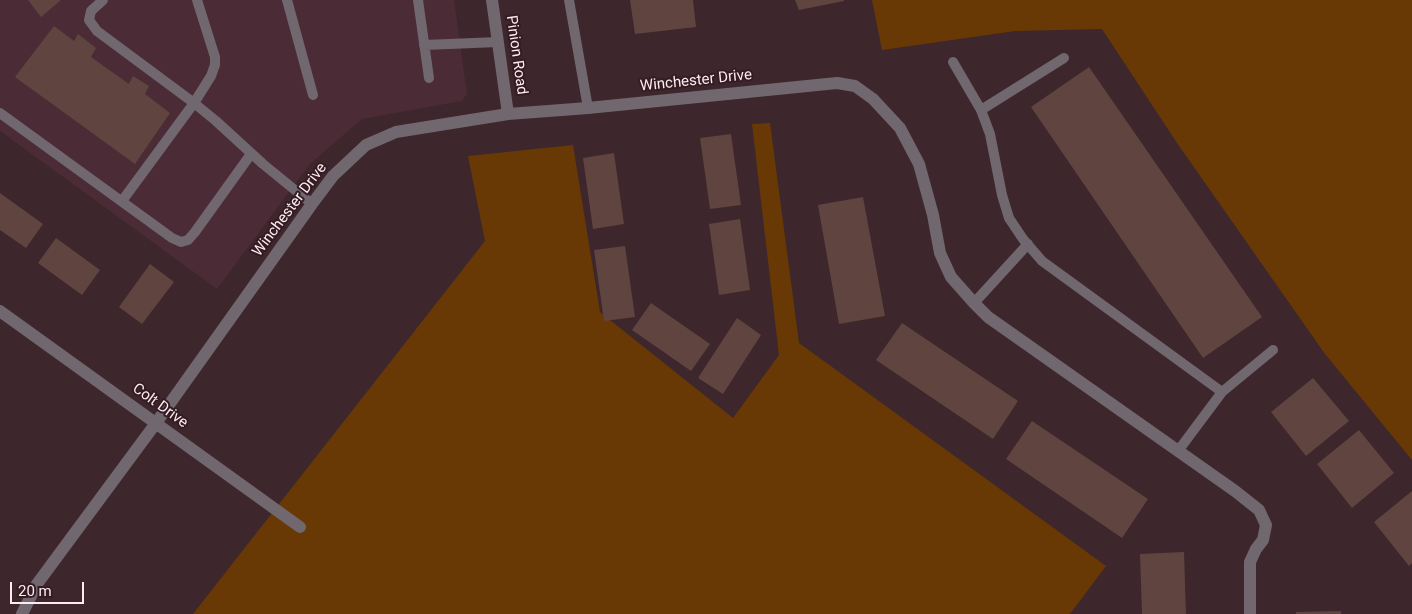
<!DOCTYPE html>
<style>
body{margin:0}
#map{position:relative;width:1412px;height:614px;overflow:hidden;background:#3e262d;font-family:Roboto,sans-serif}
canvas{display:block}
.scale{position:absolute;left:10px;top:582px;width:74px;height:22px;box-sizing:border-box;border:2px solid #fcebf0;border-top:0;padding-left:6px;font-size:15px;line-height:18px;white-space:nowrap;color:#fcebf0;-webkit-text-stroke:4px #341c23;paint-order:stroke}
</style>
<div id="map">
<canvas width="1412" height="614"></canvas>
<div class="scale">20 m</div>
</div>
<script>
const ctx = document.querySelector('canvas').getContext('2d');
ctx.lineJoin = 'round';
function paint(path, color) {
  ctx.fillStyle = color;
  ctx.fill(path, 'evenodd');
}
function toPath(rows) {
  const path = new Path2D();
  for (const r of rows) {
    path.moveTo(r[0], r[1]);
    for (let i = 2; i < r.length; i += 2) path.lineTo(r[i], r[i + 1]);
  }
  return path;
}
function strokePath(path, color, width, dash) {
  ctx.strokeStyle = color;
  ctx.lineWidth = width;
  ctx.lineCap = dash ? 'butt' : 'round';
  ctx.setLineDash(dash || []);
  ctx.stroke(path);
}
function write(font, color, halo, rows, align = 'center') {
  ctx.font = font + ' Roboto,sans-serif';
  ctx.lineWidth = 4;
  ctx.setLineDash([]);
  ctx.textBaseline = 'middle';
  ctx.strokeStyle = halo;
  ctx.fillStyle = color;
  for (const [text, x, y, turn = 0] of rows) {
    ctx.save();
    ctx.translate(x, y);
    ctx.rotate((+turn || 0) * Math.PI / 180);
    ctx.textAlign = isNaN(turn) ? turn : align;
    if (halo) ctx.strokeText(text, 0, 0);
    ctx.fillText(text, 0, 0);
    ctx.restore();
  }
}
paint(toPath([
 [0,0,454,0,467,94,462,101,362,119,309,165,217,289,0,131]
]), '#4b2b35');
paint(toPath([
 [872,0,1412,0,1412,460,1325,354,1177,143,1102,29,1015,31,882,50],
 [770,123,799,343,1106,566,1070,614,193,614,485,241,468,156,573,145,600,312,733,418,779,355,752,124]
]), '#683905');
paint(toPath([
 [28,0,61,0,41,17],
 [630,0,693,0,696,27,635,34],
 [795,0,844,0,844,1,799,10],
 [54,26,74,41,78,34,96,48,91,57,129,84,133,76,149,86,145,94,170,113,135,164,15,77],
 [1089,67,1262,317,1203,358,1031,107],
 [731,134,741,205,710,209,700,138],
 [614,153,624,224,593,229,583,158],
 [0,193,43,224,26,248,0,230],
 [863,197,885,316,839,324,818,205],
 [740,219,750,290,719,295,709,224],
 [56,238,100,270,82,295,38,263],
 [625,246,635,317,604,321,594,250],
 [150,264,174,282,142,324,119,307],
 [651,303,710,344,691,371,632,330],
 [737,318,761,335,723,394,698,378],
 [902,323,1018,401,993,439,876,360],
 [1313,378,1349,421,1306,456,1271,412],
 [1032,421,1148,499,1122,538,1006,459],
 [1359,430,1394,473,1352,508,1317,464],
 [1412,491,1412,563,1409,566,1374,522],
 [1184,552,1186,614,1142,614,1140,554],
 [1341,611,1341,614,1296,614,1296,612]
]), '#60443f');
strokePath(toPath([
 [103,0,91,11,89,20,97,31,194,103,216,121,263,164,312,204],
 [287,0,313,95],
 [418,0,429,78],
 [569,0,588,108],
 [424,45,498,42],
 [953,62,981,110,990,134,1002,195,1009,218,1023,239,1042,261,1222,392],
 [981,110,1064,58],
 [0,113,172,238,181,242,188,240,195,232,251,154],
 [122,201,194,103,211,76,215,65,215,57,197,0],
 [974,303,1028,244],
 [1178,451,1222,392,1273,350]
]), '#70676f', 10);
strokePath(toPath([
 [492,0,508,114],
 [0,311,300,527],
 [22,614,37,584,156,423,312,204,333,176,366,145,396,132,508,114,588,108,837,83,855,86,873,99,900,128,919,164,933,215,940,253,951,277,974,303,988,317,1235,491,1259,510,1266,525,1263,540,1256,549,1250,562,1250,614]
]), '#70676f', 12);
write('15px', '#fcebf0', '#341c23', [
 ["Pinion Road",516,55,82],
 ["Winchester Drive",696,81,-6],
 ["Winchester Drive",290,210,-53],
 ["Colt Drive",160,406,36]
]);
</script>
